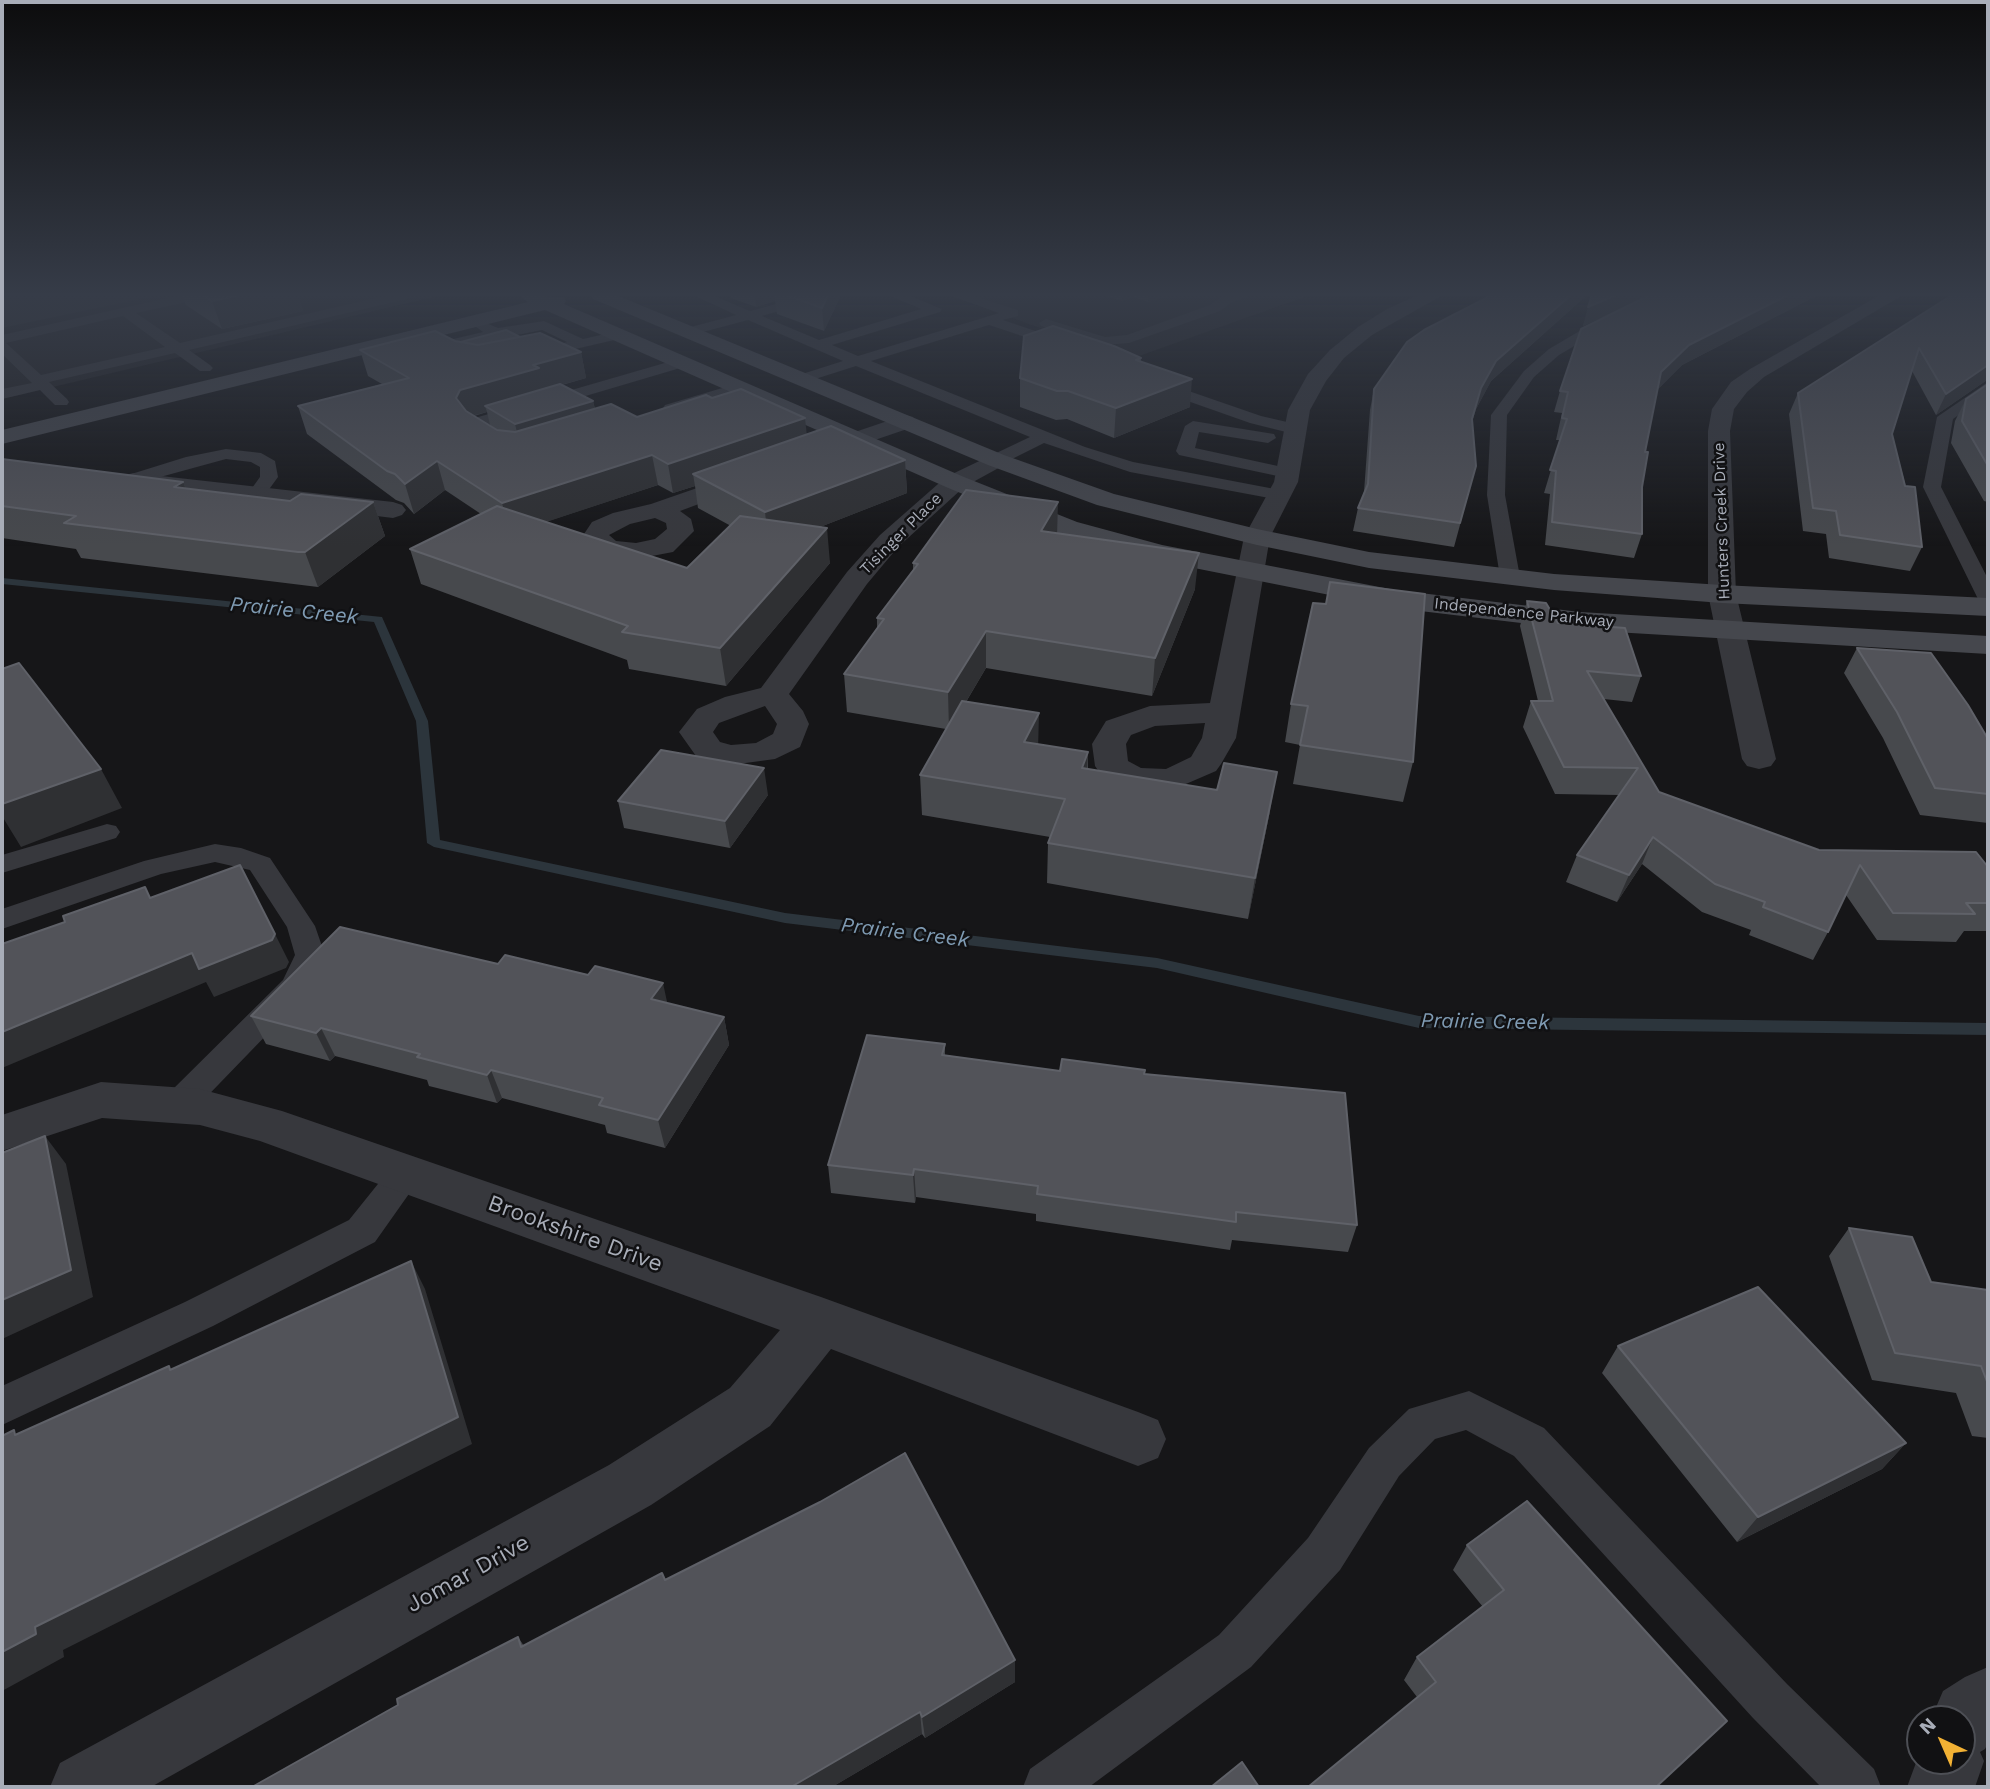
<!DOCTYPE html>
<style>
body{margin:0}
#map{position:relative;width:1990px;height:1789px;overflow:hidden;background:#161618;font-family:"Work Sans",sans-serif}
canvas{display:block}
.frame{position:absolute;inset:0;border:4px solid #a8adb8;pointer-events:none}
.north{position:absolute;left:1906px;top:1705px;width:70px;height:70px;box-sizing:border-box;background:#111113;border:2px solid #4d4f55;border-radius:50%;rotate:316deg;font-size:19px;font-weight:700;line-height:28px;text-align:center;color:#a8adb8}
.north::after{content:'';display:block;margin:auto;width:24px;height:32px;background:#f2b134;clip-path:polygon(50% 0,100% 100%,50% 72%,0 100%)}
</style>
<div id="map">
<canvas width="1990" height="1789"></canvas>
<div class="frame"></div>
<div class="north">N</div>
</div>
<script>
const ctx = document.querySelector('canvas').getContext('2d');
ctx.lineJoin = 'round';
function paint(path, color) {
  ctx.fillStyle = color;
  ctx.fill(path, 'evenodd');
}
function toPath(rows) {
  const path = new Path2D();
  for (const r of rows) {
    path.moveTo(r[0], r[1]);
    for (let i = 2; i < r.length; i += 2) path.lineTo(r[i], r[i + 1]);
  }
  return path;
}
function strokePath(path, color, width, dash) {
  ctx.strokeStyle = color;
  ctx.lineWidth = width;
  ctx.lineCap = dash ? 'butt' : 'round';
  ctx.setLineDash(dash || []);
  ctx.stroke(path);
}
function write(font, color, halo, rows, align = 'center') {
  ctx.font = font + ' "Work Sans",sans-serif';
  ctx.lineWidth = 5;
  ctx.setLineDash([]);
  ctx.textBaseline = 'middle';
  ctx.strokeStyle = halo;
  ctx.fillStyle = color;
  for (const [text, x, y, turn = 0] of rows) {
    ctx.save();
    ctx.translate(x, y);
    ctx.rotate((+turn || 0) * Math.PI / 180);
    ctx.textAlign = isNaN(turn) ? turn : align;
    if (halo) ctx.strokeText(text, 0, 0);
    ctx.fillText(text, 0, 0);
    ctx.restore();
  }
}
paint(toPath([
 [2,295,442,295,2,399],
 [949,295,1310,295,1128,360]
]), '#222225');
paint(toPath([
 [2,578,382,617,428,721,440,840,785,913,1157,958,1419,1016,1988,1023,1988,1035,1419,1028,1157,968,785,923,434,847,427,843,416,721,374,622,2,584,2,578]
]), '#2c353c');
paint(toPath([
 [181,295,208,295,201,299,136,313,180,343,389,295,414,295,407,299,189,350,210,365,213,368,210,371,200,371,175,353,49,382,67,399,69,402,67,405,55,405,40,390,2,399,2,389,32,383,2,354,2,335,181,295],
 [123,316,165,347,41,375,6,343,123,316],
 [693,295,712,295,750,311,809,295,832,295,762,316,819,340,921,309,888,295,908,295,942,309,940,312,832,345,858,356,999,313,949,295,970,295,1018,310,1018,316,1003,320,1071,343,1073,346,1071,349,1061,349,989,325,871,361,1085,447,1133,462,1280,490,1289,495,1280,500,1130,472,1044,443,1002,464,990,464,987,460,990,456,1030,437,856,366,809,381,799,381,796,378,799,375,843,361,748,320,692,335,687,334,687,328,736,315,693,295],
 [1254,295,1232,302,1220,311,1129,343,1104,345,1041,326,1039,323,1046,319,1105,337,1127,335,1210,305,1223,296,1254,295],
 [1658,295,1676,295,1593,335,1559,355,1534,377,1507,415,1505,495,1520,577,1517,581,1503,581,1500,577,1487,495,1491,415,1524,371,1549,349,1583,329,1658,295],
 [479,320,498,328,544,321,583,339,618,331,625,335,623,338,532,359,525,355,527,352,567,342,542,330,437,351,430,347,432,344,483,332,472,324,479,320],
 [682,358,687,360,690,363,687,366,484,426,503,438,505,442,503,446,491,446,475,437,466,424,468,420,682,358],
 [1154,379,1261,416,1300,425,1302,429,1294,434,1250,423,1148,387,1146,384,1154,379],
 [1988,382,1988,394,1953,419,1941,487,1988,579,1988,605,1981,603,1978,599,1923,487,1937,417,1988,382],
 [739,383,745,385,747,388,745,391,671,413,663,408,665,405,739,383],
 [1193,421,1274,434,1276,438,1268,443,1199,432,1195,448,1287,468,1296,473,1287,478,1179,455,1176,451,1185,426,1193,421],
 [226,449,261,453,275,461,278,477,262,499,250,499,247,495,260,477,260,467,251,462,226,459,131,485,122,480,125,476,186,457,226,449],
 [107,824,116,826,120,832,116,838,2,873,2,855,107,824],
 [215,844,241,848,270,858,315,926,325,955,306,994,190,1114,178,1118,166,1114,161,1105,166,1096,283,980,295,955,287,927,250,870,215,862,161,874,2,929,2,909,144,861,215,844],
 [406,1160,418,1164,423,1174,375,1242,213,1326,2,1425,2,1386,185,1302,349,1220,394,1164,406,1160],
 [1469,1391,1544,1428,1787,1684,1874,1769,1881,1787,1821,1787,1753,1718,1514,1456,1466,1430,1435,1439,1399,1476,1340,1570,1251,1667,1089,1787,1023,1787,1030,1769,1219,1635,1308,1538,1369,1448,1409,1409,1469,1391]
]), '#37383d');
paint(toPath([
 [1418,295,1443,295,1372,335,1344,358,1326,381,1310,410,1298,482,1270,537,1236,738,1221,764,1216,771,1172,790,1133,788,1121,785,1100,773,1095,766,1092,744,1106,721,1150,706,1210,703,1244,537,1274,482,1288,410,1308,374,1330,350,1358,327,1387,309,1418,295],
 [1205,723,1202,738,1191,757,1166,769,1141,768,1128,761,1126,744,1131,735,1155,726,1205,723],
 [1880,295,1903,295,1764,377,1747,392,1734,409,1730,431,1736,594,1776,759,1771,766,1759,769,1747,766,1742,759,1708,594,1708,431,1712,409,1731,382,1750,369,1880,295],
 [905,415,913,417,916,422,913,427,816,460,808,458,804,453,808,448,905,415],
 [996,453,1004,455,1008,460,1004,465,964,487,898,547,867,584,789,694,803,711,809,724,800,747,775,759,731,765,696,756,679,732,697,709,725,697,761,688,847,572,880,535,946,477,996,453],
 [765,706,777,724,773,734,756,743,731,745,720,742,713,732,719,723,765,706],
 [746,471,755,473,758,478,755,483,680,511,691,519,694,531,673,552,636,559,609,557,599,555,582,537,592,522,613,513,651,504,746,471],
 [655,518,666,523,667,529,655,539,636,543,616,541,609,535,630,524,655,518],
 [134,473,393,502,402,505,406,510,402,515,393,518,125,485,122,480,125,475,134,473],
 [101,1082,200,1089,282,1111,821,1297,1138,1412,1158,1420,1166,1439,1158,1458,1138,1466,831,1349,770,1426,651,1505,151,1787,50,1787,60,1763,609,1465,730,1388,780,1330,260,1141,200,1125,102,1118,2,1151,2,1115,101,1082],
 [1988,1667,1988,1743,1985,1749,1980,1752,1984,1761,1975,1787,1907,1787,1920,1752,1920,1761,1962,1761,1962,1719,1931,1719,1943,1691,1965,1677,1988,1667]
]), '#37383d');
paint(toPath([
 [518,295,564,297,566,301,564,304,964,477,1077,522,1162,545,1395,590,1580,612,1988,636,1988,654,1580,630,1395,608,1159,561,1059,534,946,487,545,310,2,444,2,430,528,302,518,295],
 [591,295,616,295,1004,455,1114,494,1257,529,1369,552,1554,574,1722,585,1988,598,1988,616,1722,603,1554,590,1369,568,1257,545,1097,505,988,465,593,299,591,295]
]), '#45474d');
paint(toPath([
 [182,295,298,295,303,311,222,329,186,305],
 [731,295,841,295,824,331,777,314,775,301,756,307,731,298],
 [1103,295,1169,295,1148,302,1133,297,1122,301],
 [1492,295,1587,295,1491,381,1476,409,1472,422,1476,466,1454,547,1353,531,1358,508,1364,492,1370,410,1374,389],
 [1592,295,1818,295,1682,365,1658,389,1645,452,1642,487,1642,534,1634,558,1545,545,1550,494,1544,493,1560,440,1556,440,1562,413,1554,412,1560,391,1634,303,1583,326],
 [1988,295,1988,380,1987,380,1936,415,1912,371,1892,434,1922,547,1910,571,1829,558,1826,534,1803,531,1789,414,1798,393],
 [520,337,581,352,586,378,562,385,593,401,595,409,637,417,807,435,905,460,907,493,820,527,830,563,726,686,629,669,627,660,421,584,410,549,481,514,445,490,414,514,404,503,396,500,307,434,298,406,382,384,368,376,360,350,461,342],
 [487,412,490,425,474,416],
 [658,485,673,493,695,486,698,508,731,526,687,568,545,522],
 [1141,358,1141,361,1190,407,1114,438,1067,419,1056,420,1020,407,1020,378],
 [1988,384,1988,502,1984,501,1951,443,1955,421,1966,399],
 [2,459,183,482,186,489,290,501,373,502,385,536,318,587,81,558,76,549,2,538],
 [1057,533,1195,589,1152,696,986,668,966,702,1038,745,1088,752,1088,769,1270,811,1248,919,1047,883,1048,843,1050,837,922,815,920,775,946,729,847,712,844,674,877,629,877,618,913,570,913,563],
 [1527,601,1558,623,1641,676,1632,702,1604,699,1659,792,1819,850,1988,867,1988,931,1964,931,1956,942,1877,940,1846,895,1828,932,1813,960,1749,935,1751,930,1702,912,1642,864,1617,902,1566,882,1577,855,1619,795,1555,794,1523,727,1531,701,1538,701,1520,626],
 [1313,603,1413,762,1403,802,1293,784,1300,745,1285,742,1291,704],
 [1857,648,1988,739,1988,823,1920,815,1883,738,1844,673],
 [768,795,730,848,624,828,618,801],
 [668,1003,724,1017,729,1045,665,1148,607,1133,605,1125,502,1098,497,1103,429,1086,427,1080,335,1056,330,1061,266,1044,251,1016],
 [945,1044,945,1055,1060,1071,1144,1074,1357,1225,1348,1252,1232,1240,1230,1250,1036,1221,1036,1214,916,1197,915,1203,831,1193,828,1165],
 [1849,1228,1931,1282,1988,1290,1988,1438,1972,1436,1956,1393,1872,1380,1829,1256],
 [1618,1346,1906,1443,1882,1469,1737,1542,1602,1373],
 [1467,1545,1727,1721,1417,1697,1404,1680,1417,1657,1483,1607,1453,1570],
 [665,1580,1015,1660,1015,1682,925,1738,922,1734,832,1787,252,1787,518,1637,524,1646]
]), '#47494d');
paint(toPath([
 [14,295,159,295,2,328,2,298],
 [240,295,298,295,303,311,222,329,212,301],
 [755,295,775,295,775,301,756,307],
 [828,295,841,295,824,331,822,308],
 [1122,295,1134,295,1133,297,1122,301],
 [1148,295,1169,295,1148,302],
 [1571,295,1587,295,1491,381,1476,409,1466,440,1481,388,1496,361],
 [1616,295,1651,295,1583,326,1588,307],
 [1788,295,1818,295,1682,365,1655,392,1661,372,1689,345],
 [581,352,586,378,485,406,487,412,467,417,456,398,460,390,533,365],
 [1988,365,1988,376,1987,380,1936,415,1946,394],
 [1192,379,1190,407,1114,438,1116,408],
 [593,401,598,422,520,445,515,424],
 [805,418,808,446,693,474,695,486,673,493,668,464],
 [652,455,658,485,510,534,502,503],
 [905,460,907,493,769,547,765,512],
 [437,461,445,490,414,514,405,484],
 [183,482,197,516,174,487],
 [373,502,385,536,318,587,305,552],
 [1058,502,1057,536,1041,531],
 [827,528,830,563,726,686,720,648],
 [1199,553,1195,589,1152,696,1155,658],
 [986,631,986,668,949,730,948,692],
 [1039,713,1038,751,1024,742],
 [1088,752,1086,792,1082,768],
 [764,768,768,795,730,848,725,821],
 [101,769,122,808,21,847,2,816,2,804],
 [1277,772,1270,811,1248,919,1255,878],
 [1653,837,1642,864,1617,902,1629,875],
 [275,934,289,962,286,968,214,997,206,982,2,1068,2,1032,192,953],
 [663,983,669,1011,651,999],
 [724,1017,729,1045,665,1148,658,1120],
 [321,1028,335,1056,330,1061,316,1033],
 [491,1070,502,1098,497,1103,487,1075],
 [45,1136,66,1164,93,1297,2,1339,2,1300],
 [914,1169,916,1197,915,1203,913,1175],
 [411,1261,425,1289,472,1444,63,1650,64,1657,2,1691,2,1652],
 [1906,1443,1882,1469,1737,1542,1758,1517],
 [1015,1660,1015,1682,925,1738,922,1717],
 [920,1712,922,1734,832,1787,791,1787]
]), '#2f3033');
const building = toPath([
 [203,295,240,295,212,301,203,295],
 [786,295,828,295,822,308,786,295],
 [1492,295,1571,295,1496,361,1481,388,1472,419,1476,466,1460,523,1358,508,1368,484,1374,389,1407,342,1424,330,1492,295],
 [1592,295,1616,295,1588,307,1592,295],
 [1650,295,1788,295,1689,345,1661,372,1645,452,1648,452,1642,487,1642,534,1552,522,1556,471,1550,470,1567,419,1562,418,1568,392,1560,391,1581,329,1650,295],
 [1952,295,1988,295,1988,365,1946,394,1919,348,1892,434,1905,486,1915,487,1922,547,1840,535,1836,511,1813,508,1798,393,1952,295],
 [1053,326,1114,346,1141,358,1136,360,1192,379,1116,408,1068,391,1057,391,1020,378,1024,336,1053,326],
 [506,330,520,337,478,345,461,342,506,330],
 [435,331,455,341,478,345,540,333,581,352,533,365,539,368,460,390,456,398,466,411,497,430,515,432,611,404,637,417,706,395,712,398,741,389,805,418,668,464,652,455,502,503,437,461,405,484,395,474,387,471,298,406,409,378,360,350,435,331],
 [560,384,593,401,515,424,485,406,560,384],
 [1988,384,1988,466,1962,421,1966,399,1988,384],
 [831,426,905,460,765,512,693,474,831,426],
 [2,459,183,482,174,487,290,501,301,494,373,502,305,552,298,552,64,523,76,516,2,506,2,459],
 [966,490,1058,502,1041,531,1199,553,1155,658,986,631,948,692,844,674,884,619,877,618,918,564,913,563,966,490],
 [497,506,687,568,740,516,827,528,720,648,622,632,628,626,410,549,497,506],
 [1330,582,1425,594,1413,762,1300,745,1308,706,1291,704,1313,603,1326,604,1330,582],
 [1527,601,1546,603,1558,623,1625,628,1641,676,1587,671,1659,792,1819,850,1976,852,1988,867,1988,903,1966,903,1975,914,1893,913,1860,865,1828,932,1763,907,1765,902,1715,884,1653,837,1629,875,1577,855,1638,768,1564,767,1531,701,1553,701,1527,601],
 [1857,648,1931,653,1968,705,1988,739,1988,794,1935,788,1897,712,1857,648],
 [19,663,101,769,2,804,2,669,19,663],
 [962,701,1039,713,1024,742,1088,752,1082,768,1217,790,1224,763,1277,772,1255,878,1048,843,1065,799,920,775,962,701],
 [661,750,764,768,725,821,618,801,661,750],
 [240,865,275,934,272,940,199,969,192,953,2,1032,2,944,65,922,63,916,145,887,150,898,240,865],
 [340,927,498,964,505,955,588,975,595,966,663,983,651,999,724,1017,658,1120,599,1105,603,1098,491,1070,487,1075,417,1057,420,1054,321,1028,316,1033,251,1016,340,927],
 [867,1035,945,1044,942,1055,1060,1071,1062,1059,1145,1070,1144,1074,1345,1093,1357,1225,1236,1212,1236,1222,1037,1194,1038,1186,914,1169,913,1175,828,1165,867,1035],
 [45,1136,71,1270,2,1300,2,1153,45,1136],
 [1849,1228,1912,1237,1931,1282,1988,1290,1988,1384,1981,1366,1895,1353,1849,1228],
 [411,1261,458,1417,35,1627,36,1634,2,1652,2,1436,14,1430,15,1435,169,1366,170,1370,411,1261],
 [1758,1287,1906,1443,1758,1517,1618,1346,1758,1287],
 [905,1453,1015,1660,922,1717,920,1712,791,1787,252,1787,398,1705,397,1699,518,1637,521,1647,662,1573,665,1580,820,1502,905,1453],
 [1527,1501,1727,1721,1656,1787,1308,1787,1436,1682,1417,1657,1504,1590,1467,1545,1527,1501],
 [1242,1762,1259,1787,1211,1787,1242,1762]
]);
paint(building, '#525359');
strokePath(building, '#5f6168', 2);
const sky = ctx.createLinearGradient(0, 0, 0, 546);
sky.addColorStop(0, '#0c0c0d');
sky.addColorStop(0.54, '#363c48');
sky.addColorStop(1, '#363c4800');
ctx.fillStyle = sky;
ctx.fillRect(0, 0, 1990, 546);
write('16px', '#a8adb8', '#111113', [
 ["Hunters Creek Drive",1722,521,-92],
 ["Tisinger Place",901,534,-45],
 ["Independence Parkway",1524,613,6]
]);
write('italic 21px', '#7f9bb3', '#111113', [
 ["Prairie Creek",294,611,6],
 ["Prairie Creek",905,933,7],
 ["Prairie Creek",1485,1022,1]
]);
write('23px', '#a8adb8', '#111113', [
 ["Brookshire Drive",575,1234,20],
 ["Jomar Drive",468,1574,-29]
]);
</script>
